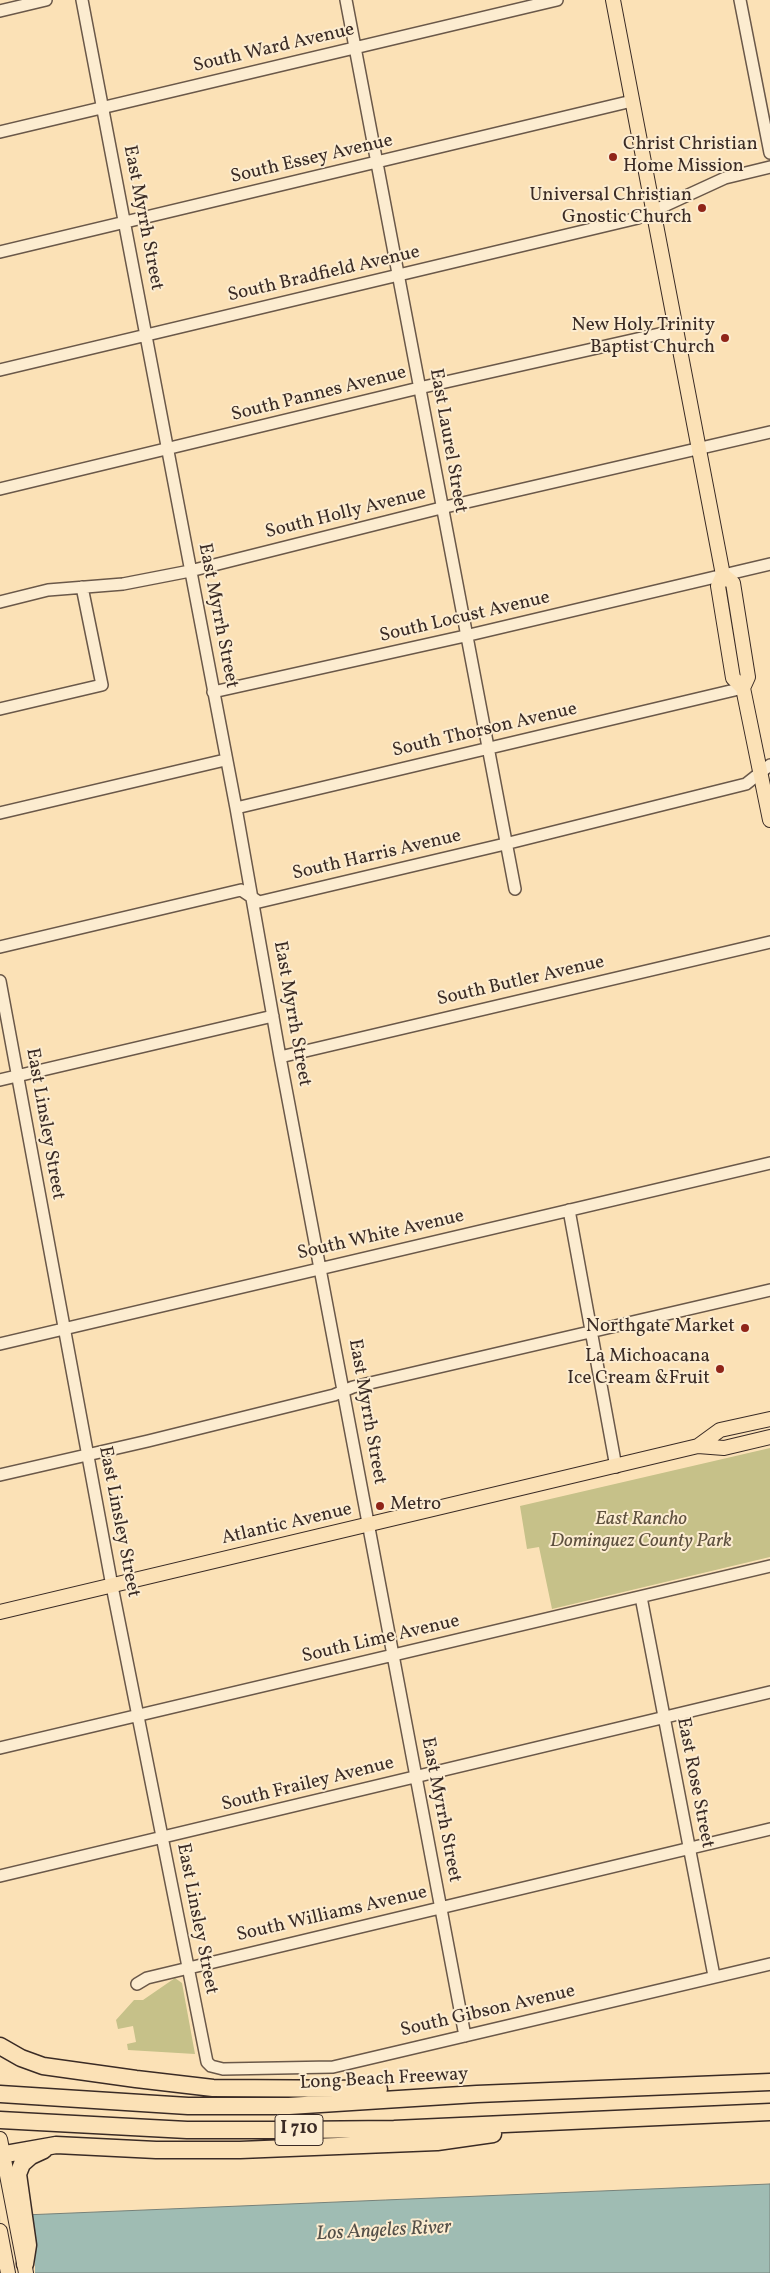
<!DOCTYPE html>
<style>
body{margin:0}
canvas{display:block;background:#fbe1b6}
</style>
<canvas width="770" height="2273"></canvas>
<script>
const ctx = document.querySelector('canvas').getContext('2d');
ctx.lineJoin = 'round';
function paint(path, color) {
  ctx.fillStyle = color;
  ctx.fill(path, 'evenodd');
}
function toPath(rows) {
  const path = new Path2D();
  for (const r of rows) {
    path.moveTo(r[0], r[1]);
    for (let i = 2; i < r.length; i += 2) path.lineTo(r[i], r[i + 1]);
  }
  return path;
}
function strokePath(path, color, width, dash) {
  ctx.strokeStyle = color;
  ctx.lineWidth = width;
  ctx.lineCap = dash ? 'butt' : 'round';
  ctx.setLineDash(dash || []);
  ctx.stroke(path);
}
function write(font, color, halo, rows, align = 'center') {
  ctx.font = font + ' Vollkorn,serif';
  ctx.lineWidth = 4;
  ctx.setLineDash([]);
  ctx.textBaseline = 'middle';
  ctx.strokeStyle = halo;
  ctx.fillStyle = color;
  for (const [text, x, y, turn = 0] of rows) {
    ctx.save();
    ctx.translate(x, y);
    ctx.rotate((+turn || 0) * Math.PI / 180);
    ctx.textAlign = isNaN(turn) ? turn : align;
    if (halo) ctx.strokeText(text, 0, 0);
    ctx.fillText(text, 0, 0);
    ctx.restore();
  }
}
paint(toPath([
 [770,1448,770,1557,552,1609,539,1547,527,1549,520,1506],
 [175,1978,182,1983,195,2054,128,2050,127,2044,136,2042,133,2026,118,2029,116,2020,134,2000,143,2000]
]), '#c6c189');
const water = toPath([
 [770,2184,770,2273,0,2273,0,2216,770,2184]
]);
paint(water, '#9fbcb3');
strokePath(water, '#77827a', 1);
paint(toPath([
 [29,2213,35,2249,35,2273,1,2273,0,2214]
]), '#fbe1b6');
const minor = toPath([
 [82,0,236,808,280,1057,465,2036],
 [346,0,515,889],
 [740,0,770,153],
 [0,11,46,0],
 [0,132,557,0],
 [0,252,632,101],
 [0,370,638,218,725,178,770,167],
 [0,489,419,388,677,330],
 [0,602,48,590,123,584,190,571,441,508,770,432],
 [213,692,465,636,770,564],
 [0,709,102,685,82,587],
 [236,808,743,688],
 [0,813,225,760],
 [0,947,241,890,259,902,505,844,746,784,770,765],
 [0,981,112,1586,207,2062,211,2066,223,2069,333,2067,770,1964],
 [280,1057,770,942],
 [0,1080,273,1016],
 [569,1210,616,1467],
 [0,1344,770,1163],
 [0,1475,148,1441,334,1395,353,1387,770,1290],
 [641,1597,714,1976],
 [0,1748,770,1566],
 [0,1876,770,1692],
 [137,1984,147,1978,770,1829]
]);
const major = toPath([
 [613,0,723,575,718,586,733,678,743,688,770,820],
 [723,575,733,583,748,677,743,688],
 [698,1446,720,1430,770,1419],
 [0,1612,698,1446,724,1448,770,1437],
 [0,2139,26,2273],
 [0,2231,8,2273]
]);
const highway = toPath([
 [0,2046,21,2058,43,2066,136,2079,213,2088,379,2089],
 [0,2094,188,2106,289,2106,477,2094,770,2082],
 [0,2120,187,2130,291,2130,394,2129,770,2112],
 [0,2155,56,2145,156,2150,240,2150,437,2142,493,2134],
 [25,2264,28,2245,18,2174,22,2164,31,2156,44,2150]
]);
strokePath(minor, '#6a5849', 14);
strokePath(major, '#3a2b25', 16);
strokePath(highway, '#3a2b25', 19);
strokePath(minor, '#fcecd0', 11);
strokePath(major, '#fbe1b6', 14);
strokePath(highway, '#fbe1b6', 16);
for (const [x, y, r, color] of [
 [613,157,5,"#8f2418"],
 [702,208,5,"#8f2418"],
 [725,338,5,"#8f2418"],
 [745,1328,5,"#8f2418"],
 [720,1369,5,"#8f2418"],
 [380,1506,5,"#8f2418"]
]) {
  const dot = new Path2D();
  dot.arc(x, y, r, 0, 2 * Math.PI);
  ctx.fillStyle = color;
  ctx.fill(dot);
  strokePath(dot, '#fcecd0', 2);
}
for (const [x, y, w] of [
 [299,2130,48]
]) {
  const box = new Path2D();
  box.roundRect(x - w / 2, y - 15.5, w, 31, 4);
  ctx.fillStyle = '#fcecd0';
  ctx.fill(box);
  strokePath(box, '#3a2b25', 1);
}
write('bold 18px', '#3a2b25', null, [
 ["I 710",299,2130]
]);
write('19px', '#3a2b25', '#fcecd0', [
 ["South Ward Avenue",274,49,-13],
 ["South Essey Avenue",312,160,-13],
 ["East Myrrh Street",142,218,79],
 ["South Bradfield Avenue",324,275,-13],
 ["South Pannes Avenue",319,395,-14],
 ["East Laurel Street",447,441,80],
 ["South Holly Avenue",346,514,-14],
 ["East Myrrh Street",217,616,79],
 ["South Locust Avenue",465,618,-13],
 ["South Thorson Avenue",485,731,-13],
 ["South Harris Avenue",377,856,-13],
 ["South Butler Avenue",521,982,-13],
 ["East Myrrh Street",291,1014,80],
 ["East Linsley Street",44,1124,80],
 ["South White Avenue",381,1236,-13],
 ["East Myrrh Street",366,1412,80],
 ["East Linsley Street",118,1522,79],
 ["Atlantic Avenue",287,1525,-13],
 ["South Lime Avenue",381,1640,-13],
 ["East Rose Street",694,1783,79],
 ["South Frailey Avenue",308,1785,-14],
 ["East Myrrh Street",440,1810,79],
 ["South Williams Avenue",332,1915,-13],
 ["East Linsley Street",196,1919,79],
 ["South Gibson Avenue",488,2012,-13],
 ["Long Beach Freeway",384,2080,-3]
]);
write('19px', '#3a2b25', '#fcecd0', [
 ["Christ Christian",623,146,"left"],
 ["Home Mission",623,168,"left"],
 ["Universal Christian",692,197],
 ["Gnostic Church",692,219],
 ["New Holy Trinity",715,327],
 ["Baptist Church",715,349],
 ["Northgate Market",735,1328],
 ["La Michoacana",710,1358],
 ["Ice Cream &Fruit",710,1380],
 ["Metro",390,1506,"left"]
], 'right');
write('italic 19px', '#5d503e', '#fcecd0', [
 ["East Rancho",641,1521],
 ["Dominguez County Park",641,1543]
]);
write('italic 20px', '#534f48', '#fcecd0', [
 ["Los Angeles River",384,2232,-3]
]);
</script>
